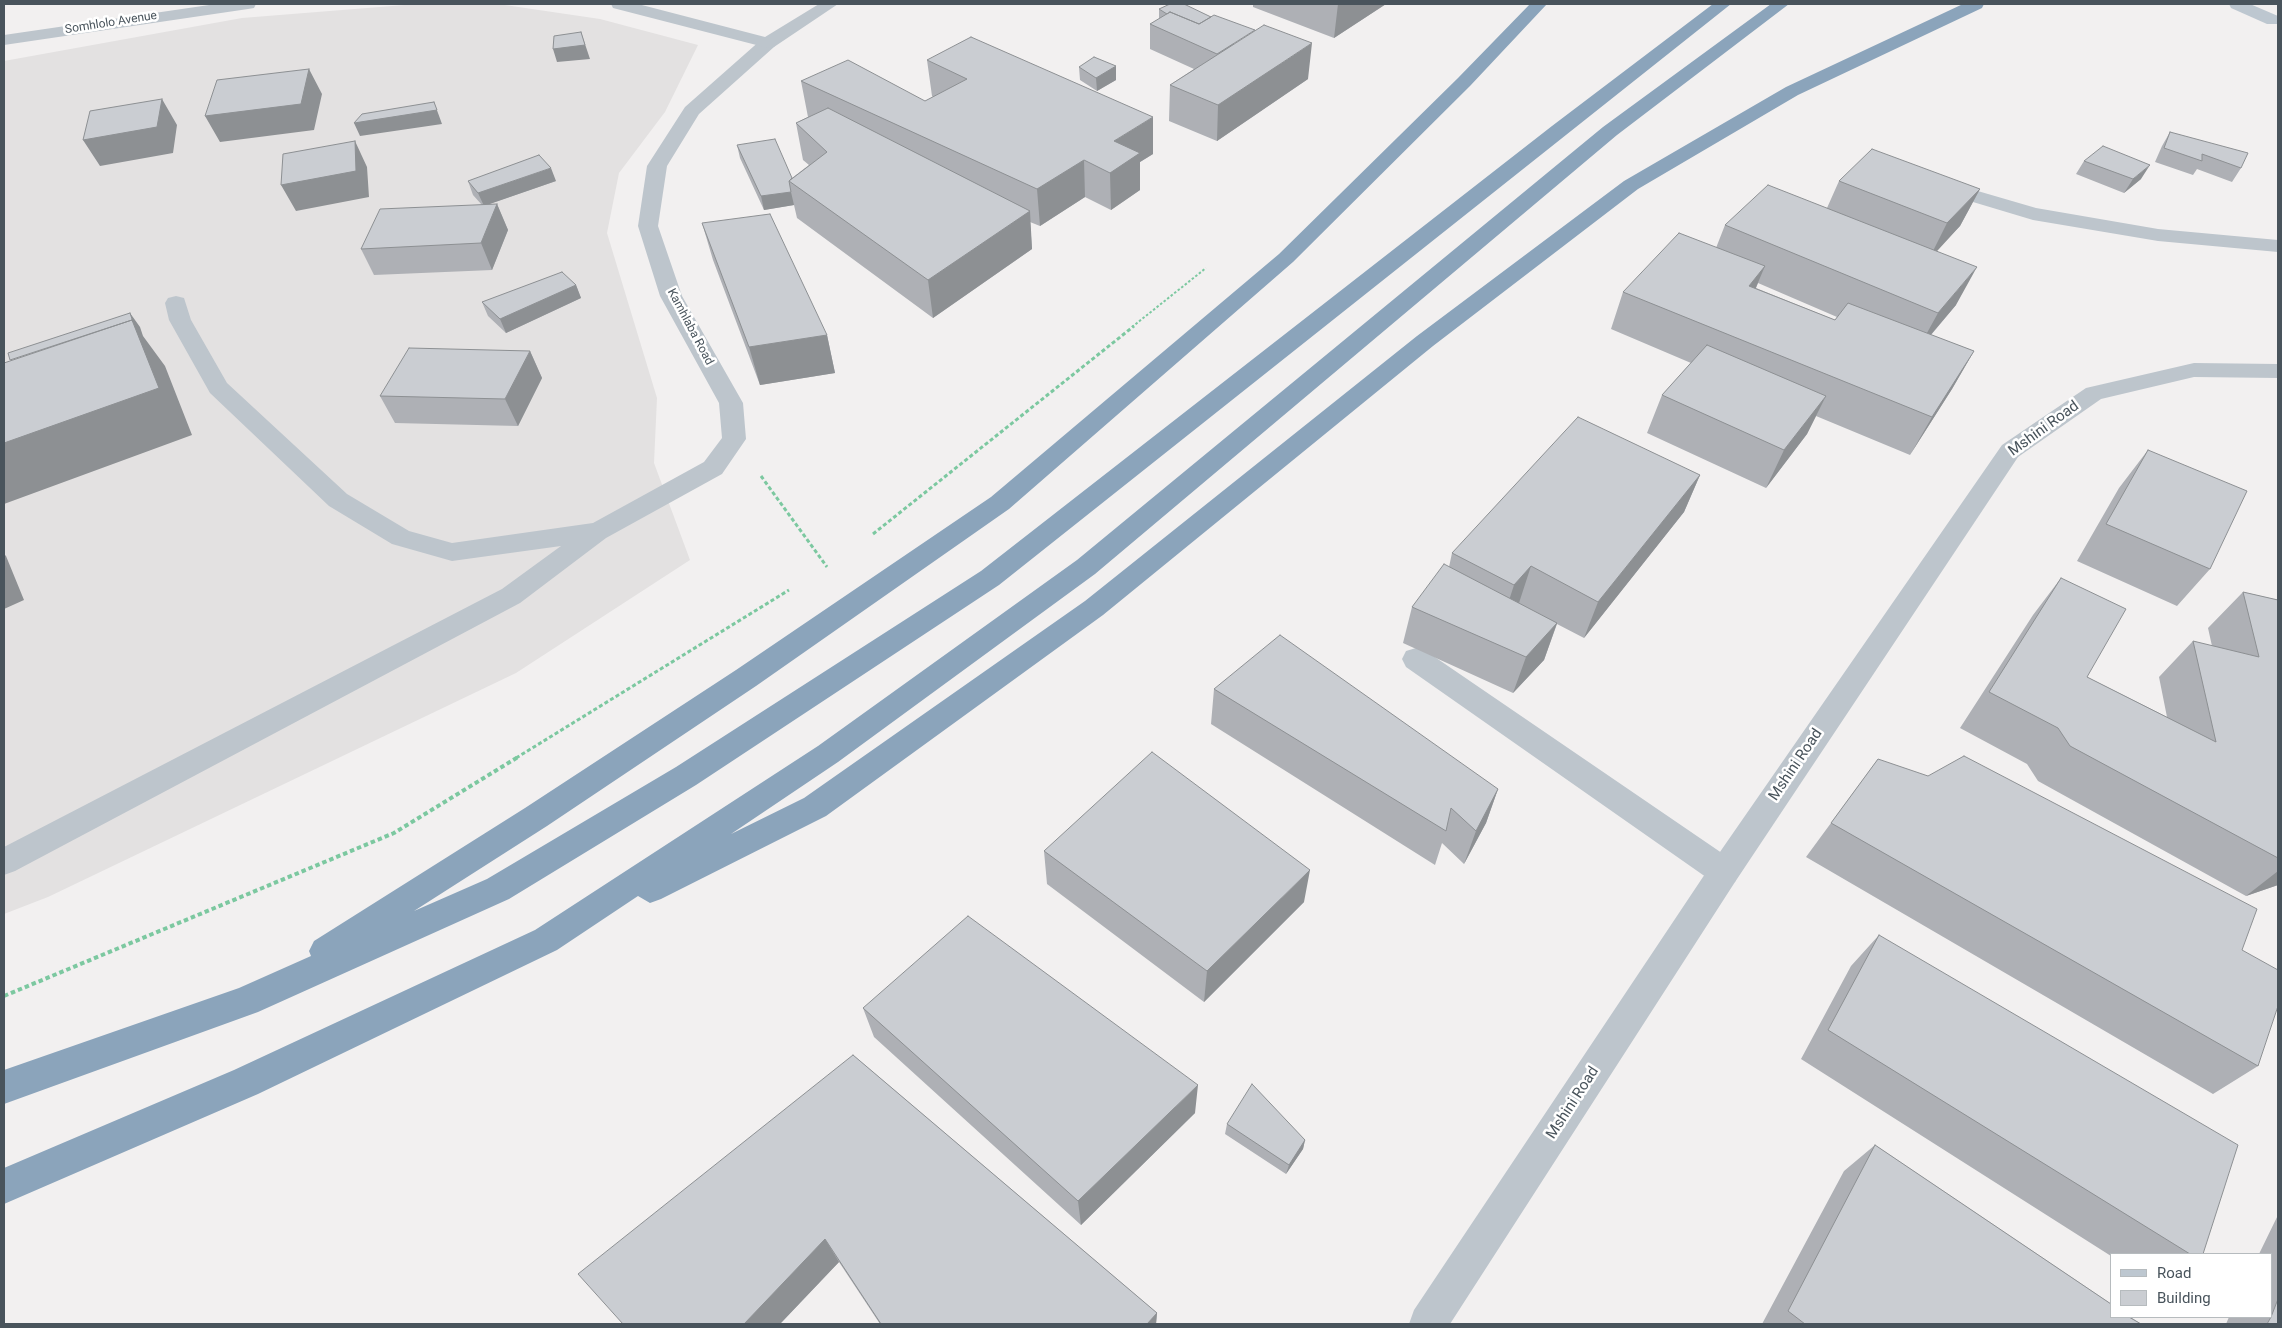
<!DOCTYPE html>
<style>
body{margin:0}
#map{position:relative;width:2282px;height:1328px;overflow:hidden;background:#f2f0f0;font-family:Roboto,sans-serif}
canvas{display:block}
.frame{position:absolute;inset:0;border:5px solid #49545c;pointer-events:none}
.legend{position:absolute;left:2110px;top:1253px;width:162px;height:65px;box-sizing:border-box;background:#fff;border:1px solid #b6bbbe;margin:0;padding:6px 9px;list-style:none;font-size:15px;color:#49545c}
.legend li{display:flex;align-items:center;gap:10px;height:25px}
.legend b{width:25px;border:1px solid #b6bbbe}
</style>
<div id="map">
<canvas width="2282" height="1328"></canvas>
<div class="frame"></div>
<ul class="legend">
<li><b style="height:6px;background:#bdc7d0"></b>Road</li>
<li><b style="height:14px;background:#cacdd2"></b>Building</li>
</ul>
</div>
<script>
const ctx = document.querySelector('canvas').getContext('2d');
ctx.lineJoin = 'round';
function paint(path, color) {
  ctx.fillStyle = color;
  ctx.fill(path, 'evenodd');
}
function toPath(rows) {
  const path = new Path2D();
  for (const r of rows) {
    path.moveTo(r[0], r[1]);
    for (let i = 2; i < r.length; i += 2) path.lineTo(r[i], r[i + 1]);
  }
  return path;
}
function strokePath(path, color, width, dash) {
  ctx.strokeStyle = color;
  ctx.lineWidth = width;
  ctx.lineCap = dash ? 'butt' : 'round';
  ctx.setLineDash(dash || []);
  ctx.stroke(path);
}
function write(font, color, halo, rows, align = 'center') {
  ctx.font = font + ' Roboto,sans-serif';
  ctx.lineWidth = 5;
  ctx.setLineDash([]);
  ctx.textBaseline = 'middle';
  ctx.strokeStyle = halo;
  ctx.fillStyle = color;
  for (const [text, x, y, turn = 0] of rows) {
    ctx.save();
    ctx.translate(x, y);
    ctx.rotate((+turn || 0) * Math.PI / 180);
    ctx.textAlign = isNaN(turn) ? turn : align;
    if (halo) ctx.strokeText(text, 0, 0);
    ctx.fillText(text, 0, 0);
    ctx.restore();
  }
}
paint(toPath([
 [417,4,498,4,600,19,698,45,665,112,619,173,607,233,657,398,654,463,690,560,516,673,48,897,4,914,4,61,242,18]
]), '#e3e1e1');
strokePath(toPath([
 [1132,327,1206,268]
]), '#7cc8a0', 2, [2.5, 2]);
strokePath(toPath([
 [761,476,827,567],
 [873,534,1134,326],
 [516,758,789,590]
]), '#7cc8a0', 3, [4, 2.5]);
strokePath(toPath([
 [4,996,394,833,518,757]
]), '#7cc8a0', 4, [4.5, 3]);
paint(toPath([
 [768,38,774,39,777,43,774,47,699,114,667,166,658,226,682,296,743,403,746,439,722,474,606,538,520,603,15,871,4,875,4,847,502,589,561,546,452,561,392,544,329,506,210,393,169,320,165,303,168,298,176,296,184,298,191,320,227,383,347,494,409,531,452,543,593,523,704,462,722,438,719,403,660,296,638,226,647,166,685,107,762,39,768,38],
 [1940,180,2036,208,2158,229,2278,240,2278,252,2158,241,2033,220,1933,190,1930,186,1933,182,1940,180],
 [1416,648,1426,651,1735,862,1739,872,1735,882,1724,886,1713,882,1406,667,1402,659,1406,651,1416,648]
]), '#bdc5cc');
paint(toPath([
 [216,4,256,4,254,8,248,9,4,45,4,35,216,4],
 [611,4,638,4,765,37,819,4,838,4,774,47,768,48,613,8,611,4],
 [2194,363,2278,364,2278,378,2194,377,2101,399,2018,457,1735,882,1450,1324,1409,1324,1414,1310,1713,862,2002,445,2086,388,2194,363]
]), '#bdc5cc');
paint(toPath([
 [2229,4,2250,4,2278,16,2278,24,2267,24,2231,8,2229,4]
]), '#bdc7d0');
paint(toPath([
 [1530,4,1547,4,1470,86,1293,262,1009,509,756,686,547,826,414,911,487,879,676,767,981,571,1552,126,1713,4,1731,4,999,585,696,785,509,899,258,1012,4,1104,4,1070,239,988,311,956,309,951,314,941,525,808,736,670,991,497,1279,254,1458,78,1530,4],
 [1771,4,1789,4,1617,135,1095,574,838,762,731,834,804,798,1085,601,1417,336,1624,181,1786,87,1963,4,1984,4,1982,8,1798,95,1638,189,1433,346,1103,615,826,816,661,899,650,903,638,896,557,950,258,1094,4,1204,4,1168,234,1070,535,930,818,746,1077,560,1603,127,1771,4]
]), '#8ba4bb');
paint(toPath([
 [1253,4,1386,4,1334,38,1253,7],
 [1159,9,1308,79,1217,141,1169,121,1170,85,1194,69,1150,49,1150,24,1159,19],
 [927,60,1153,154,1140,162,1140,190,1111,210,1085,197,1040,226,1030,222,1032,249,933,318,797,218,794,205,764,210,740,158,737,145,792,178,809,165,803,160,796,123,808,117,801,81,925,101,933,97,932,96],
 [1116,66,1116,80,1097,91,1080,80,1079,67],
 [2170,132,2241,168,2232,182,2197,169,2193,175,2155,162,2162,146],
 [2084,161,2141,179,2124,193,2076,174],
 [468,181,556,181,489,204,497,204,508,230,492,270,374,275,361,249,482,205,473,195],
 [1839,181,1980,189,1960,226,1936,251,1956,305,1931,335,1974,351,1952,389,1910,455,1816,416,1807,434,1766,488,1647,433,1662,395,1691,363,1611,329,1623,292,1716,248,1725,225,1827,208],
 [1758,283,1837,317,1835,320,1756,288],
 [702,223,827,335,835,373,760,385,713,260],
 [576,285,581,298,506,333,488,316,482,302],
 [530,351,542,378,518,426,395,423,380,396],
 [2148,450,2210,569,2177,606,2077,561,2119,488],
 [1700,475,1684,512,1584,638,1557,624,1544,660,1513,693,1403,643,1412,607,1449,567,1452,553],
 [2061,578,2087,677,2167,717,2159,677,2193,641,2212,646,2208,628,2243,592,2278,600,2278,885,2246,896,2038,781,2027,764,1960,728,2033,615],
 [1214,689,1498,789,1486,823,1464,864,1442,843,1435,865,1211,724],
 [1878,759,2242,950,2258,1066,2213,1094,1806,857],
 [1044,851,1304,902,1204,1002,1047,884],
 [1879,935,2203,1254,2111,1254,2111,1256,1801,1059,1851,966],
 [863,1008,1195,1113,1081,1225,874,1037],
 [853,1055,1157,1313,1156,1324,880,1324,839,1262,780,1324,623,1324],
 [1227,1124,1305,1140,1303,1149,1286,1174,1225,1134],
 [1875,1145,2141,1324,1762,1324,1844,1171],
 [2278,1215,2278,1324,2226,1324,2229,1317,2271,1317,2271,1254,2259,1254]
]), '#aeb0b5');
paint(toPath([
 [1338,4,1386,4,1334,38],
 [581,32,590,59,557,62,553,49],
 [1312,43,1308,79,1217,141,1218,105],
 [1116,66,1116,80,1097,91,1096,78],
 [309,69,322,94,314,130,220,142,205,116],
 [162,99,177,125,173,153,100,166,83,140],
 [434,102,442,124,360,136,354,123],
 [1153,117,1153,154,1140,162,1140,190,1111,210,1110,173,1114,141],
 [355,141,367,167,369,197,296,211,281,185],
 [1084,160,1085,197,1040,226,1037,189],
 [2150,165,2141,179,2124,193,2133,179],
 [551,168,556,181,484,206,478,193],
 [1980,189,1960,226,1928,261,1947,223],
 [791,192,794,205,764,210,761,196],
 [497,204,508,230,492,270,481,243],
 [1030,211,1032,249,933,318,928,280],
 [1765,266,1749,304,1749,286],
 [1977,267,1956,305,1917,351,1938,313],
 [576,285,581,298,506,333,500,319],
 [130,313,140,327,143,336,165,366,192,435,4,504,4,443,25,387],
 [827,335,835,373,760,385,749,347],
 [530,351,542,378,518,426,505,399],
 [1974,351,1952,389,1910,455,1932,417],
 [1826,396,1807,434,1766,488,1784,450],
 [1700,475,1684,512,1584,638,1598,602],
 [4,554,6,556,24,600,4,609],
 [1531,566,1519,603,1502,622,1514,585],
 [1557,623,1544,660,1513,693,1526,657],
 [1498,789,1486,823,1464,864,1476,831],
 [1310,870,1304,902,1204,1002,1207,971],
 [2278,871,2278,885,2246,896],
 [1198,1085,1195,1113,1081,1225,1078,1201],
 [1305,1140,1303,1149,1286,1174,1289,1165],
 [825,1239,839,1262,780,1324,744,1324],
 [1157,1313,1156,1324,1147,1324]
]), '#8d9093');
const building = toPath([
 [1170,4,1184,4,1211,17,1199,24,1170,12,1167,14,1159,9,1170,4],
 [1170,12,1199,24,1214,15,1255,30,1217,54,1150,24,1170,12],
 [1264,25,1312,43,1218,105,1170,85,1264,25],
 [581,32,585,45,553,49,554,36,581,32],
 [971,37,1153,117,1114,141,1140,153,1110,173,1084,160,1037,189,801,81,848,60,925,101,967,79,927,60,971,37],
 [1094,57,1116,66,1096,78,1079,67,1094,57],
 [309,69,301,104,205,116,217,80,309,69],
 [162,99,157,127,83,140,90,111,162,99],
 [434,102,437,110,354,123,362,114,434,102],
 [828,108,1030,211,928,280,789,181,827,152,796,123,828,108],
 [2170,132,2248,153,2241,168,2202,154,2202,161,2164,148,2170,132],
 [775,139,792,178,789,181,791,192,761,196,737,145,775,139],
 [355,141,356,171,281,185,283,154,355,141],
 [2103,146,2150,165,2133,179,2084,161,2103,146],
 [1872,149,1980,189,1947,223,1839,181,1872,149],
 [539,155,551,168,478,193,468,181,539,155],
 [1768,185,1977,267,1938,313,1725,225,1768,185],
 [497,204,481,243,361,249,380,209,497,204],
 [770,214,827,335,749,347,702,223,770,214],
 [1679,233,1765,266,1749,286,1835,320,1848,303,1974,351,1932,417,1623,292,1679,233],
 [562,272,576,285,500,319,482,302,562,272],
 [130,313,133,322,132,320,10,360,8,353,130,313],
 [132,320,159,388,4,443,4,363,132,320],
 [1707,345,1826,396,1784,450,1662,395,1707,345],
 [409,348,530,351,505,399,380,396,409,348],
 [1578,417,1700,475,1598,602,1531,566,1514,585,1452,553,1578,417],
 [2148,450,2247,491,2210,569,2106,524,2148,450],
 [1444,564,1557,623,1526,657,1412,607,1444,564],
 [2061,578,2126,609,2087,677,2216,742,2193,641,2259,657,2243,592,2278,600,2278,858,2070,746,2058,728,1989,692,2061,578],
 [1280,635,1498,789,1476,831,1451,808,1446,831,1214,689,1280,635],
 [1152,752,1310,870,1207,971,1044,851,1152,752],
 [1964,756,2257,909,2242,950,2278,970,2278,1006,2258,1066,1831,823,1878,759,1928,776,1964,756],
 [968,916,1198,1085,1078,1201,863,1008,968,916],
 [1879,935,2238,1145,2203,1254,2190,1254,1828,1030,1879,935],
 [853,1055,1157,1313,1147,1324,881,1324,825,1239,744,1324,623,1324,578,1274,853,1055],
 [1252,1084,1305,1140,1289,1165,1227,1124,1252,1084],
 [1875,1145,2111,1304,2111,1317,2129,1317,2141,1324,1805,1324,1788,1311,1875,1145],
 [2278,1299,2278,1324,2267,1324,2271,1317,2278,1299]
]);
paint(building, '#cacdd2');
strokePath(building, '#8d9093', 1);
write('12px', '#49545c', '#fff', [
 ["Somhlolo Avenue",111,23,-9],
 ["Kamhlaba Road",690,327,62]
]);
write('15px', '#49545c', '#fff', [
 ["Mshini Road",2044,429,-36],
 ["Mshini Road",1796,765,-56],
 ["Mshini Road",1573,1103,-57]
]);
</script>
